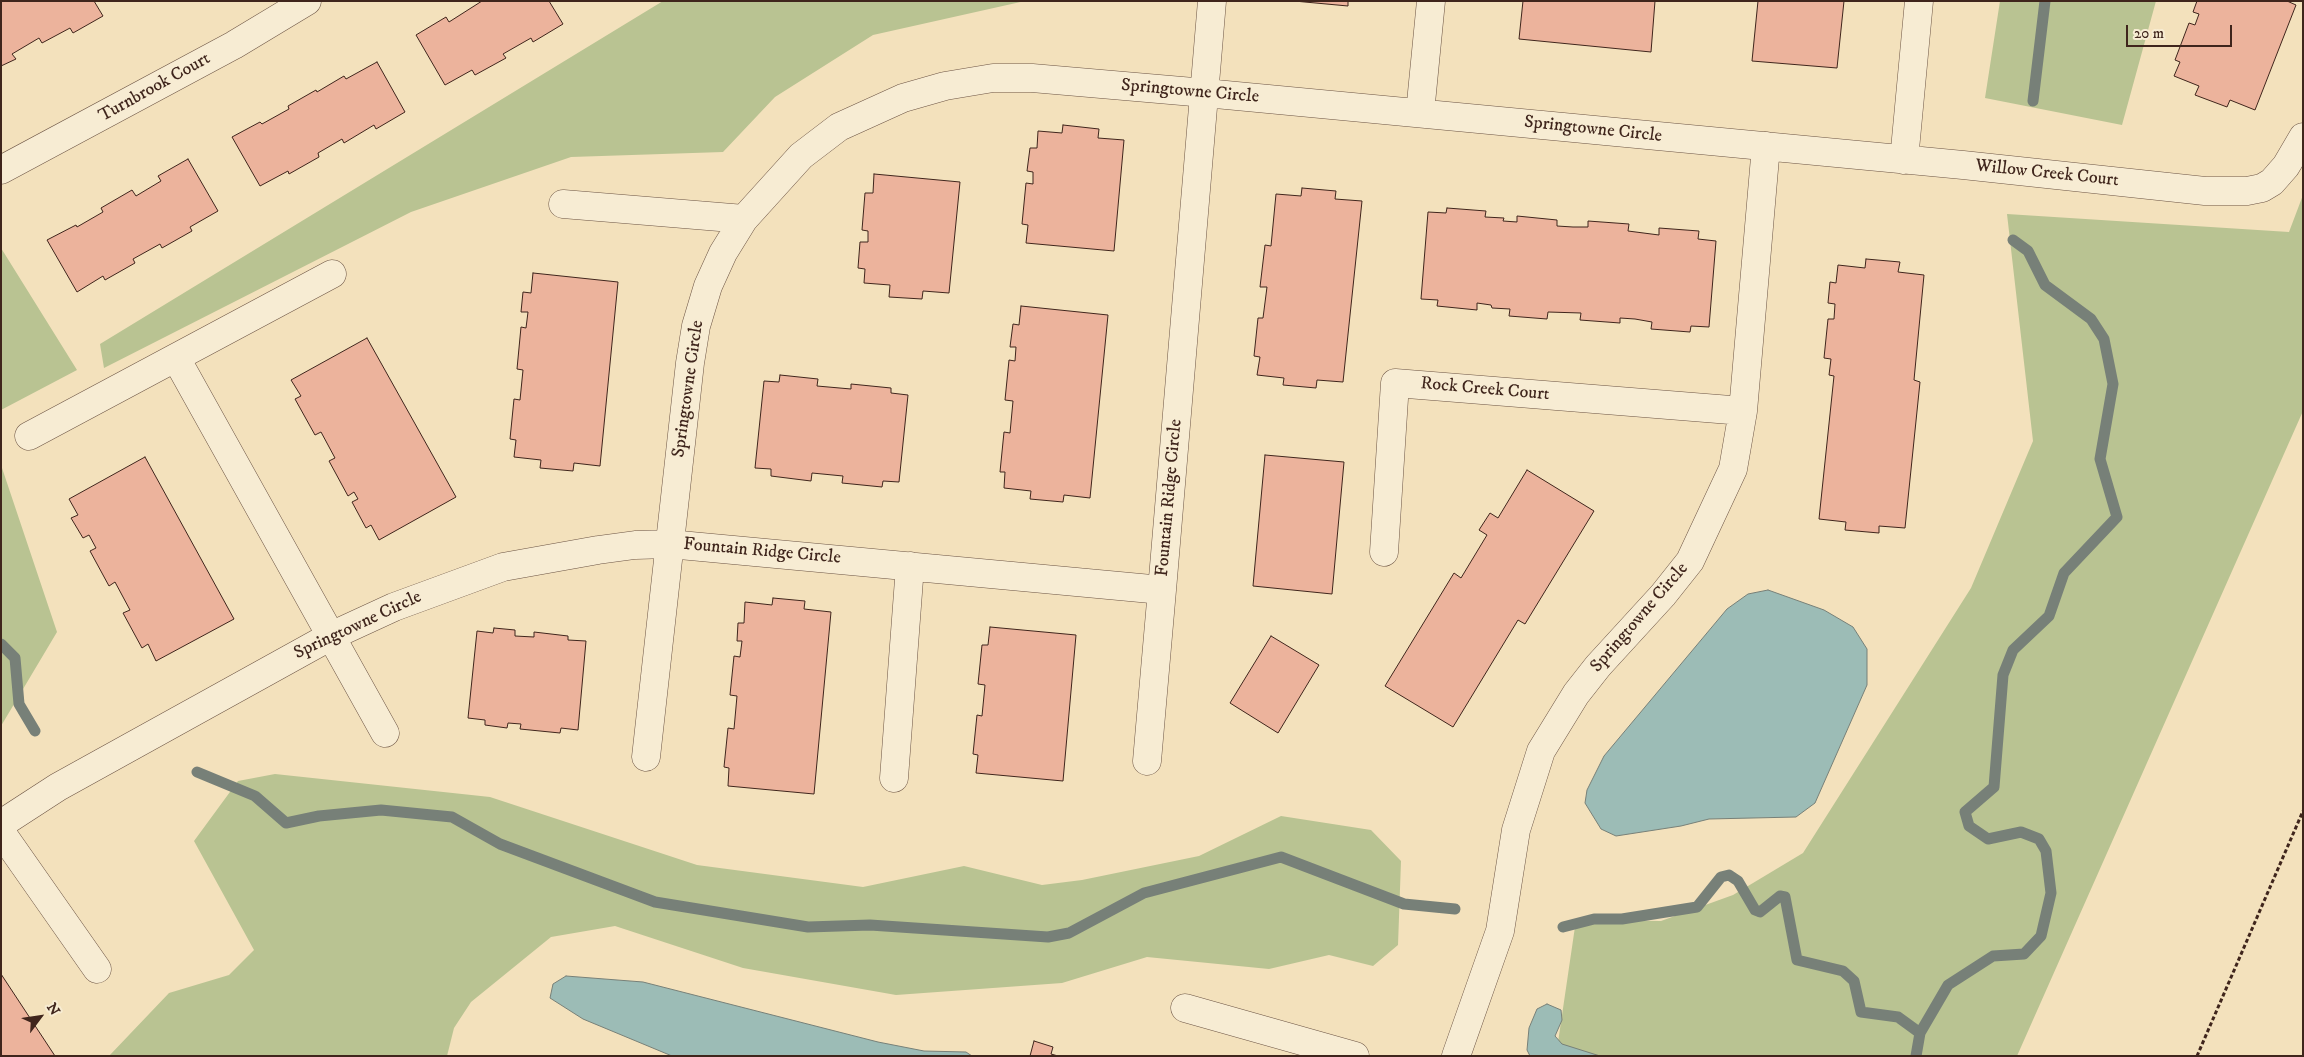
<!DOCTYPE html>
<style>
body{margin:0}
#map{position:relative;width:2304px;height:1057px;overflow:hidden;background:#f3e1bc;font-family:"IM FELL DW Pica",serif}
canvas{display:block}
.frame{position:absolute;inset:0;border:2px solid #3f251c;pointer-events:none}
.north{position:absolute;left:15px;top:992px;width:50px;height:50px;-webkit-text-stroke:4px #f7ecd3;paint-order:stroke;rotate:59deg;font-size:14px;font-weight:700;line-height:20px;text-align:center;color:#3f251c}
.north::after{content:'';display:block;margin:auto;width:18px;height:22px;background:#3f251c;clip-path:polygon(50% 0,100% 100%,50% 72%,0 100%)}
.scale{position:absolute;left:2126px;top:25px;width:106px;height:22px;box-sizing:border-box;border:2px solid #3f251c;border-top:0;padding-left:6px;font-size:15px;line-height:18px;white-space:nowrap;color:#3f251c;-webkit-text-stroke:4px #f7ecd3;paint-order:stroke}
</style>
<div id="map">
<canvas width="2304" height="1057"></canvas>
<div class="frame"></div>
<div class="north">N</div>
<div class="scale">20 m</div>
</div>
<script>
const ctx = document.querySelector('canvas').getContext('2d');
ctx.lineJoin = 'round';
function paint(path, color) {
  ctx.fillStyle = color;
  ctx.fill(path, 'evenodd');
}
function toPath(rows) {
  const path = new Path2D();
  for (const r of rows) {
    path.moveTo(r[0], r[1]);
    for (let i = 2; i < r.length; i += 2) path.lineTo(r[i], r[i + 1]);
  }
  return path;
}
function strokePath(path, color, width, dash) {
  ctx.strokeStyle = color;
  ctx.lineWidth = width;
  ctx.lineCap = dash ? 'butt' : 'round';
  ctx.setLineDash(dash || []);
  ctx.stroke(path);
}
function write(font, color, halo, rows, align = 'center') {
  ctx.font = font + ' "IM FELL DW Pica",serif';
  ctx.lineWidth = 4;
  ctx.setLineDash([]);
  ctx.textBaseline = 'middle';
  ctx.strokeStyle = halo;
  ctx.fillStyle = color;
  for (const [text, x, y, turn = 0] of rows) {
    ctx.save();
    ctx.translate(x, y);
    ctx.rotate((+turn || 0) * Math.PI / 180);
    ctx.textAlign = isNaN(turn) ? turn : align;
    if (halo) ctx.strokeText(text, 0, 0);
    ctx.fillText(text, 0, 0);
    ctx.restore();
  }
}
paint(toPath([
 [663,1,1025,1,873,35,775,97,723,152,571,157,411,212,104,368,100,344],
 [2000,1,2156,1,2122,125,1985,98],
 [2303,195,2303,411,2017,1056,1556,1056,1576,920,1661,921,1733,895,1803,853,1971,588,2033,441,2007,214,2289,232],
 [1,248,77,370,1,410],
 [1,465,57,632,1,726],
 [275,774,490,797,697,865,863,887,964,866,1042,885,1082,880,1199,856,1281,816,1371,830,1401,861,1398,945,1373,966,1329,955,1269,969,1147,957,1062,983,896,995,743,968,615,926,551,937,471,1002,454,1028,447,1056,109,1056,169,993,229,975,254,950,194,841,238,781]
]), '#b9c392');
const water = toPath([
 [1768,590,1824,610,1853,627,1867,649,1867,685,1815,803,1796,817,1709,819,1681,826,1616,836,1601,829,1585,803,1587,790,1604,756,1727,609,1748,594,1768,590],
 [566,976,643,982,878,1042,924,1051,966,1052,972,1056,672,1056,583,1019,550,998,553,984,566,976],
 [1547,1004,1561,1010,1562,1020,1555,1036,1562,1044,1600,1056,1530,1056,1527,1050,1529,1028,1537,1009,1547,1004]
]);
paint(water, '#9cbcb6');
strokePath(water, '#778078', 1);
strokePath(toPath([
 [2033,101,2045,1],
 [1,644,15,658,19,704,35,731],
 [197,772,255,796,286,823,319,816,381,810,452,817,500,844,655,902,808,927,870,925,1048,937,1069,933,1144,893,1281,857,1404,904,1455,909],
 [1563,927,1594,919,1622,919,1697,907,1721,877,1729,875,1738,881,1755,910,1760,912,1780,896,1785,897,1797,960,1843,971,1854,981,1861,1012,1898,1017,1920,1033],
 [1916,1056,1920,1033,1948,985,1993,956,2024,954,2041,936,2051,893,2046,851,2039,839,2021,832,1988,839,1969,826,1965,812,1994,787,2003,675,2013,650,2049,616,2064,573,2117,517,2100,459,2113,384,2104,339,2091,319,2045,285,2028,251,2013,240]
]), '#778078', 11);
const building = toPath([
 [1,1,94,1,103,16,73,33,70,28,42,43,39,38,12,54,16,59,1,66,1,1],
 [482,1,549,1,563,24,533,42,531,38,503,54,506,58,475,75,472,70,445,85,416,35,446,17,449,22,482,1],
 [1294,1,1348,1,1348,6,1294,1],
 [1523,1,1655,1,1651,52,1519,39,1523,1],
 [1758,1,1844,1,1837,68,1752,61,1758,1],
 [2197,1,2287,1,2296,5,2255,110,2230,100,2227,107,2195,95,2199,86,2174,76,2180,62,2175,60,2189,23,2195,25,2199,14,2193,12,2197,1],
 [377,62,405,112,376,129,374,125,344,143,342,139,318,153,319,157,289,174,288,171,260,186,232,137,260,122,262,124,289,109,288,106,316,90,317,92,344,76,346,79,377,62],
 [1063,125,1099,129,1098,138,1124,140,1114,251,1026,243,1028,225,1022,224,1026,183,1033,184,1033,172,1027,171,1030,148,1037,148,1038,131,1062,133,1063,125],
 [188,159,218,211,190,227,192,231,162,248,160,244,133,259,135,263,105,280,103,276,77,292,47,240,76,225,77,227,103,212,101,208,132,190,136,196,161,181,158,176,188,159],
 [874,174,960,182,949,293,923,291,922,299,889,297,890,285,864,283,865,269,858,268,860,242,868,242,868,231,862,230,865,193,873,193,874,174],
 [1302,188,1336,191,1335,199,1362,201,1343,382,1317,380,1316,388,1283,385,1284,378,1257,375,1260,357,1254,356,1258,318,1263,318,1267,287,1260,287,1265,245,1271,246,1276,194,1301,196,1302,188],
 [1447,208,1486,211,1485,217,1504,218,1503,221,1517,222,1517,216,1557,220,1557,226,1573,227,1588,227,1588,221,1629,224,1628,231,1659,235,1659,228,1699,231,1698,239,1716,241,1709,327,1691,326,1690,332,1651,329,1652,322,1635,319,1620,318,1620,323,1580,320,1581,313,1548,312,1547,319,1509,316,1510,309,1492,308,1491,305,1477,303,1477,310,1437,306,1438,300,1421,299,1428,212,1446,213,1447,208],
 [1866,259,1900,262,1898,272,1924,275,1914,380,1920,382,1905,528,1879,526,1879,533,1845,530,1846,522,1819,519,1834,376,1829,375,1831,359,1824,358,1828,319,1834,319,1835,304,1828,303,1830,282,1836,283,1838,265,1865,268,1866,259],
 [533,273,618,282,600,466,574,463,573,471,540,468,541,460,514,457,516,440,510,439,514,399,520,400,523,370,517,369,521,327,526,328,528,312,521,312,523,292,531,293,533,273],
 [1021,306,1108,315,1090,498,1064,495,1063,502,1030,499,1031,491,1004,488,1005,472,1000,472,1004,432,1010,433,1013,401,1005,400,1009,360,1015,361,1016,347,1010,347,1013,324,1019,325,1021,306],
 [367,338,456,497,379,540,371,525,366,528,352,502,358,499,354,492,348,496,329,461,335,458,321,432,315,435,295,399,301,396,291,380,367,338],
 [780,375,818,379,817,386,851,389,851,384,891,388,891,393,908,395,899,482,883,481,882,487,842,483,843,476,812,473,811,481,771,476,771,469,755,468,764,381,779,382,780,375],
 [1265,455,1344,462,1332,594,1253,586,1265,455],
 [145,457,234,619,156,661,148,644,142,648,123,613,130,610,115,582,109,586,90,551,96,548,89,535,83,538,71,518,78,515,69,499,145,457],
 [1527,470,1594,511,1525,624,1518,620,1453,727,1385,686,1454,573,1461,578,1487,535,1479,530,1490,513,1498,518,1527,470],
 [773,598,805,601,804,609,831,612,814,794,728,786,729,768,724,767,728,728,734,729,737,696,730,695,734,656,740,657,742,641,737,641,738,623,744,623,745,602,772,605,773,598],
 [990,627,1076,635,1063,781,976,773,978,755,973,754,977,715,982,716,985,685,978,684,982,645,988,645,990,627],
 [494,628,515,630,515,636,534,637,534,632,568,636,568,640,586,641,578,730,561,728,560,733,520,729,521,724,508,723,507,728,485,725,485,720,468,718,477,631,493,633,494,628],
 [1271,636,1319,665,1278,733,1230,703,1271,636],
 [1,974,55,1056,1,1056,1,974],
 [1034,1041,1053,1047,1051,1054,1058,1056,1030,1056,1034,1041]
]);
paint(building, '#ecb39c');
strokePath(building, '#3f251c', 1);
const minor = toPath([
 [1420,113,1431,1],
 [1904,160,1919,1],
 [1,170,234,45,307,1],
 [563,204,744,219],
 [176,358,385,733],
 [29,436,332,274],
 [1384,552,1395,383,1743,411],
 [646,757,690,363,696,326,708,286,723,253,744,219,801,156,839,127,903,98,945,86,993,78,1032,78,1205,93,1963,165,2205,191,2247,191,2262,188,2272,182,2286,166,2303,137],
 [1147,761,1162,590],
 [894,778,910,566],
 [1,824,58,787,331,636,394,607,503,567,598,550,635,545,669,544,1162,590,1212,1],
 [1,832,97,969],
 [1185,1008,1355,1056],
 [1456,1056,1500,931,1516,830,1541,751,1576,694,1598,666,1663,595,1690,561,1733,469,1743,411,1766,146]
]);
strokePath(minor, '#6c5444', 29);
strokePath(toPath([
 [2197,1056,2303,811]
]), '#3f251c', 3, [4, 2.5]);
strokePath(minor, '#f7ecd3', 28);
write('18px', '#3f251c', '#f7ecd3', [
 ["Turnbrook Court",155,88,-29],
 ["Springtowne Circle",1190,92,5],
 ["Springtowne Circle",1593,130,6],
 ["Willow Creek Court",2047,174,6],
 ["Springtowne Circle",689,389,-82],
 ["Rock Creek Court",1485,390,5],
 ["Fountain Ridge Circle",1170,498,-85],
 ["Fountain Ridge Circle",762,552,5],
 ["Springtowne Circle",1640,618,-49],
 ["Springtowne Circle",358,626,-25]
]);
</script>
